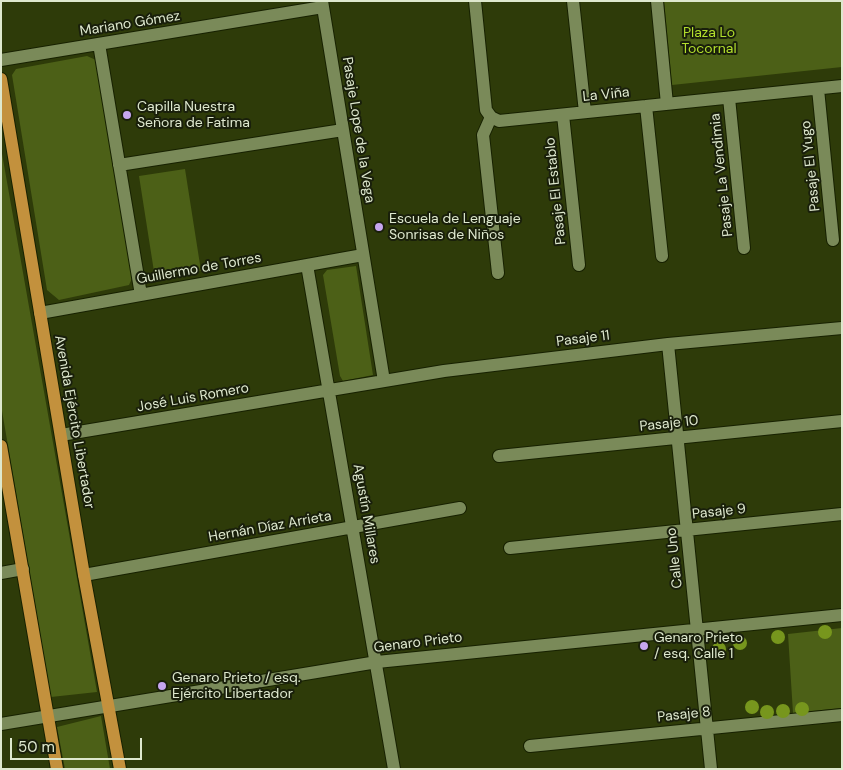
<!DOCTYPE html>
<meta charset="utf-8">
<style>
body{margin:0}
#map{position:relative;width:843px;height:770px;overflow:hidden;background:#2e3b09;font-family:"DM Sans",sans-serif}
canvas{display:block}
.frame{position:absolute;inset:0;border:2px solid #dee8ce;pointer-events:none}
.scale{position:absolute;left:10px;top:738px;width:132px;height:22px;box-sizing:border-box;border:2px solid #dee8ce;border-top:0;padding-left:6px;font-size:15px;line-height:18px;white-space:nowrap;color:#dee8ce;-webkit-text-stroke:4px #191f0b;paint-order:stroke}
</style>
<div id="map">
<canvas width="843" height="770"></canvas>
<div class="frame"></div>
<div class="scale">50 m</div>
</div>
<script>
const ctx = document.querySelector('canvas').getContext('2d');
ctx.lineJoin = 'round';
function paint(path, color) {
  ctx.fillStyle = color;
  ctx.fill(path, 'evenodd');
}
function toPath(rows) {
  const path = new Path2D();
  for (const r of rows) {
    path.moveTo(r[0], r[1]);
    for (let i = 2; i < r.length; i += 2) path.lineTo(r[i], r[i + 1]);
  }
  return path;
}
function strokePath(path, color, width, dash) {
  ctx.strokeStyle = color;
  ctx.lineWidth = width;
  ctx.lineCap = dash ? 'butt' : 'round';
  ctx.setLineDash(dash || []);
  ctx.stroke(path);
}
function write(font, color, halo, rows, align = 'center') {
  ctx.font = font + ' "DM Sans",sans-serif';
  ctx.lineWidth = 4;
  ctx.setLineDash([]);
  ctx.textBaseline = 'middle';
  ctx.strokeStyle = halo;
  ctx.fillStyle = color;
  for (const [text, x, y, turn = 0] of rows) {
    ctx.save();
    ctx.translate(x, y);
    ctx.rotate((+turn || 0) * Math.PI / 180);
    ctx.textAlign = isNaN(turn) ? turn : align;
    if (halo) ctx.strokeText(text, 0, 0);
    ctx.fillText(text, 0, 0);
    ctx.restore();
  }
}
paint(toPath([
 [664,1,842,1,842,67,672,85],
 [87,56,96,60,133,276,129,285,59,300,47,290,12,75,16,69],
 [1,148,97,692,51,697,1,405],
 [185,169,201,271,155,278,139,176],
 [356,266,373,375,343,381,340,376,323,275,327,270],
 [842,628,842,708,793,713,788,634],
 [101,716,110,769,65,769,57,727]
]), '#4c6017');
const minor = toPath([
 [322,1,384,381],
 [475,1,486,110,491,117,499,121,842,86],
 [573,1,585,112],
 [657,1,667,104],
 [99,44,141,295],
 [1,60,323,7],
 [818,89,833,240],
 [729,98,744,248],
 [646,106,662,256],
 [563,115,579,265],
 [491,117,483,135,498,273],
 [119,165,343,130],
 [307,265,394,769],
 [40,313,363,255],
 [668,344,711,769],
 [61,435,444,371,668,344,842,328],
 [499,456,842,421],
 [510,548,842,514],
 [1,573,23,569],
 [84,575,460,508],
 [1,724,377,662,842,615],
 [530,746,842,715]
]);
const major = toPath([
 [1,79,84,575,120,769],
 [1,446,57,769]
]);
strokePath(minor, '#172100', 14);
strokePath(major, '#172100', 14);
strokePath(minor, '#7a8a59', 12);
strokePath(major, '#c3913d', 12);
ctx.fillStyle = '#77961d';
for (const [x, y] of [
 [825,632],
 [778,637],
 [740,643],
 [719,649],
 [752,707],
 [802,709],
 [783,711],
 [767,712]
]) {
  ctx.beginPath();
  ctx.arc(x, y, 7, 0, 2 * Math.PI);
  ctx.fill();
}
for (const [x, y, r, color] of [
 [127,115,5,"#c6a6f0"],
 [379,227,5,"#c6a6f0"],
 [644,646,5,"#c6a6f0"],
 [162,686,5,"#c6a6f0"]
]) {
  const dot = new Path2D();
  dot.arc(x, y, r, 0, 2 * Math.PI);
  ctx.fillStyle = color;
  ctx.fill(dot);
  strokePath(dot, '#191f0b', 2);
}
write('14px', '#dee8ce', '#191f0b', [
 ["Mariano Gómez",130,24,-9],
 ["La Viña",606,95,-6],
 ["Pasaje Lope de la Vega",358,130,81],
 ["Pasaje El Yugo",811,166,-96],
 ["Pasaje La Vendimia",722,175,-96],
 ["Pasaje El Establo",556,191,-96],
 ["Guillermo de Torres",199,269,-10],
 ["Pasaje 11",583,339,-7],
 ["José Luis Romero",193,398,-10],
 ["Avenida Ejército Libertador",74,422,80],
 ["Pasaje 10",669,424,-6],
 ["Pasaje 9",719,512,-6],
 ["Agustín Millares",366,514,80],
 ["Hernán Díaz Arrieta",270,527,-10],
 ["Calle Uno",675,558,-96],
 ["Genaro Prieto",418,643,-7],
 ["Pasaje 8",684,715,-6]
]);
write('14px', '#b3e02d', '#191f0b', [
 ["Plaza Lo",709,33],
 ["Tocornal",709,49]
]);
write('14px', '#dee8ce', '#191f0b', [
 ["Capilla Nuestra",137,107],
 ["Señora de Fatima",137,123],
 ["Escuela de Lenguaje",389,219],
 ["Sonrisas de Niños",389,235],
 ["Genaro Prieto",654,638],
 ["/ esq. Calle 1",654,654],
 ["Genaro Prieto / esq.",172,678],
 ["Ejército Libertador",172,694]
], 'left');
</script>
